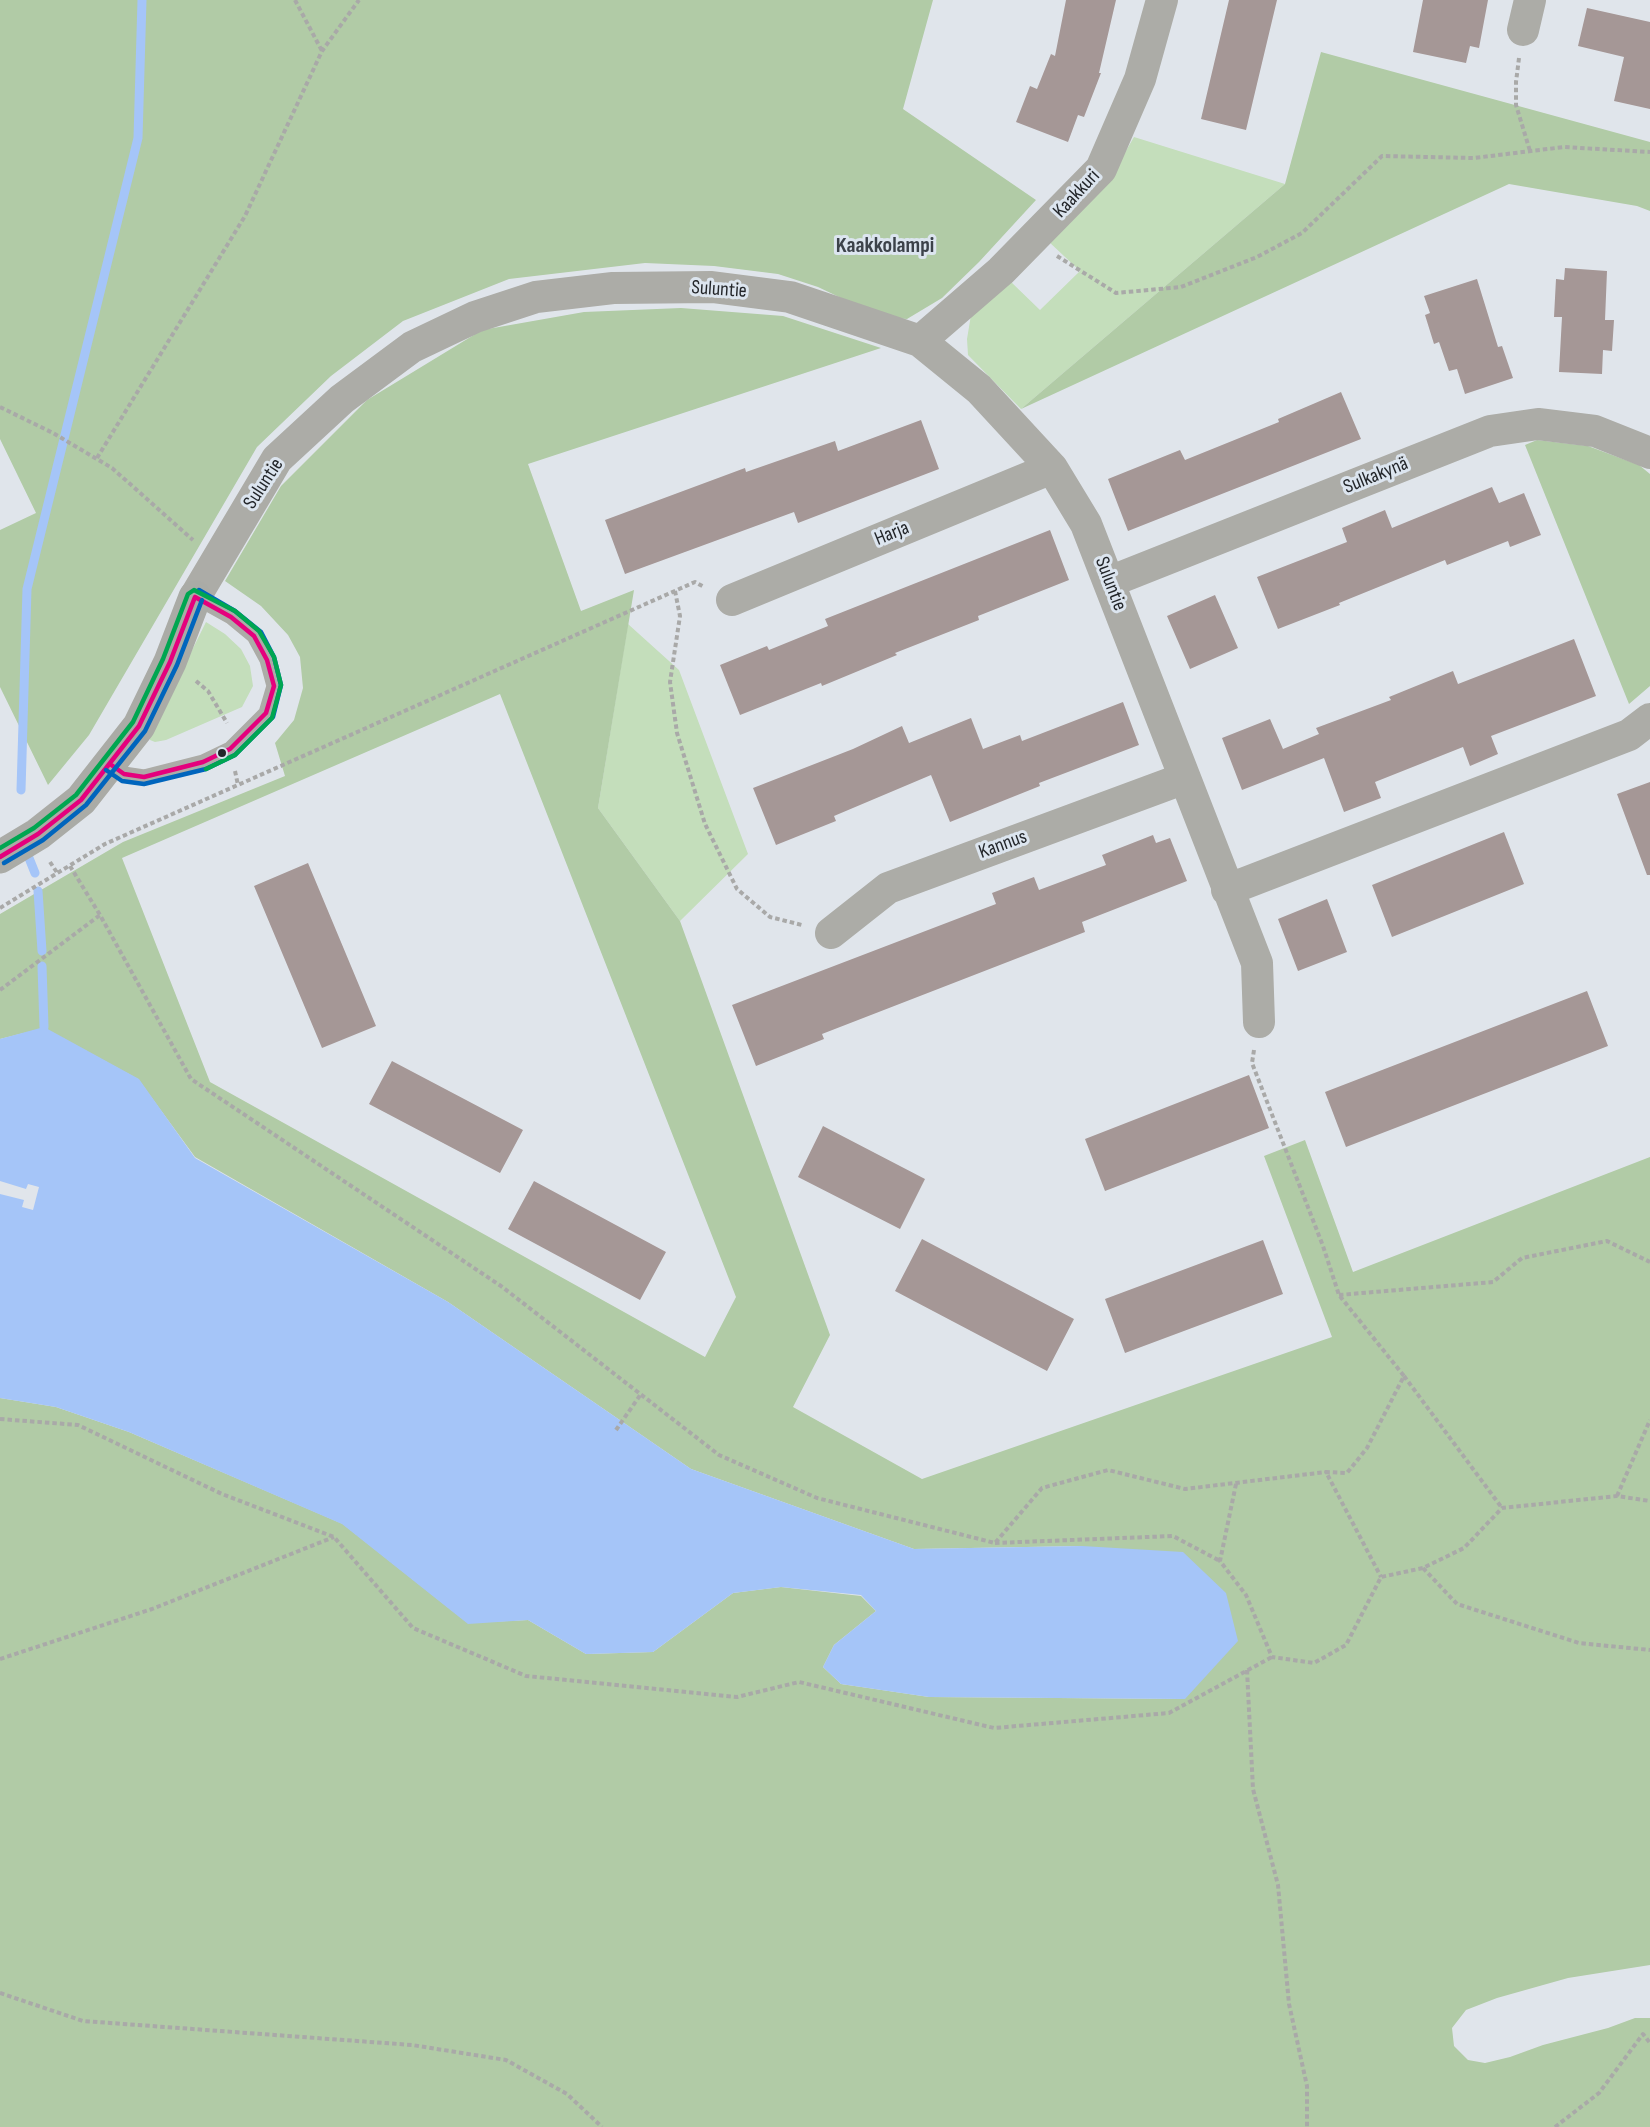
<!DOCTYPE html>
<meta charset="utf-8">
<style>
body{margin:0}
canvas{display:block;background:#e0e5eb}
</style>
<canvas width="1650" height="2127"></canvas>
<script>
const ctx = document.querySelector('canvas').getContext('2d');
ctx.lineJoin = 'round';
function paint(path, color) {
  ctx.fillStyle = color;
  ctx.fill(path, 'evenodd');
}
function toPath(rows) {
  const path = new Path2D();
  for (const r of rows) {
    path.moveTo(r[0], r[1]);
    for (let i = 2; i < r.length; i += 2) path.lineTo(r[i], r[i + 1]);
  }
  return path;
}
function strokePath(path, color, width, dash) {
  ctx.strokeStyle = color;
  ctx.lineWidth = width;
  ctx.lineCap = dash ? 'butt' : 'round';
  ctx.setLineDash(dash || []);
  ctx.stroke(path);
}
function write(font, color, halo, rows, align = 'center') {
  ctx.font = font + ' "Sofia Sans Condensed",sans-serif';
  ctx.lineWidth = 6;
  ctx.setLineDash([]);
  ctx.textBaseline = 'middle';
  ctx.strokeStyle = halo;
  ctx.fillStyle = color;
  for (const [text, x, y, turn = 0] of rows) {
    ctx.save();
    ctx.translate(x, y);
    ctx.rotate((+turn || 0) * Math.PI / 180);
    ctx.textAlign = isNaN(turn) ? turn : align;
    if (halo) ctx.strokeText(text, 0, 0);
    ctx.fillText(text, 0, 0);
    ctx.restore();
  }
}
paint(toPath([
 [1134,137,1285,184,1021,409,968,355,967,339,971,315,1010,281,1040,310,1080,271,1048,241,1112,175],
 [206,622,225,634,241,649,250,666,253,686,242,707,166,740,155,742,150,740,150,735],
 [628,624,679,670,748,854,680,921,598,808]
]), '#c4debb');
paint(toPath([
 [0,0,933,0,903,109,1036,200,979,262,942,298,907,319,881,317,818,287,778,274,714,266,645,263,509,279,403,321,331,376,257,447,89,735,48,785,0,687,0,530,36,513,0,439],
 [1321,52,1650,142,1650,211,1637,206,1509,184,1021,409,1285,184],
 [681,308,783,316,881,348,528,464,581,611,634,590,598,808,680,921,830,1335,793,1407,922,1479,1332,1337,1264,1156,1305,1140,1353,1272,1650,1157,1650,1965,1568,1978,1497,1998,1466,2010,1452,2028,1454,2046,1468,2060,1485,2063,1510,2057,1543,2045,1608,2028,1635,2018,1650,2018,1650,2127,0,2127,0,1398,56,1407,129,1432,343,1524,468,1623,528,1620,586,1654,653,1652,733,1593,781,1587,861,1596,876,1611,834,1645,823,1667,841,1684,929,1697,1185,1699,1082,1546,914,1549,691,1469,448,1302,195,1157,138,1079,44,1028,0,1039,0,914,123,842,285,776,275,743,294,720,303,688,300,657,288,635,261,606,225,581,281,486,367,400,482,330,584,312],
 [500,694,736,1297,705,1357,210,1082,122,858],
 [1537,440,1588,446,1639,465,1650,474,1650,686,1629,704,1525,445]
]), '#b1cba6');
paint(toPath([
 [44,1027,139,1079,195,1158,448,1302,691,1469,914,1549,1082,1546,1183,1552,1226,1593,1238,1641,1185,1699,929,1697,841,1684,823,1667,834,1645,876,1611,861,1595,781,1587,733,1593,653,1652,586,1654,528,1620,468,1624,342,1524,129,1432,56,1407,0,1398,0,1039]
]), '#a5c5f8');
paint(toPath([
 [0,1181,26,1189,28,1184,39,1187,33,1210,22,1207,24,1200,0,1194]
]), '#e0e5eb');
strokePath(toPath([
 [21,790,27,589,138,138,142,0],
 [29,858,35,873],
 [38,891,42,951],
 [42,966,44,1027]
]), '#a5c5f8', 9);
paint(toPath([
 [1066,0,1116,0,1099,73,1101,73,1084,117,1078,115,1068,142,1016,122,1030,86,1037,89,1051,54,1055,56],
 [1229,0,1277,0,1246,130,1201,119],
 [1423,0,1488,0,1479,48,1470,46,1466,63,1413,52],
 [1587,8,1650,22,1650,109,1614,101,1624,57,1578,46],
 [1565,268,1607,271,1605,320,1614,320,1612,351,1603,350,1602,374,1559,372,1562,317,1554,317,1556,279,1564,280],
 [1477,279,1498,347,1502,346,1513,378,1465,394,1457,369,1449,371,1439,342,1434,344,1425,315,1430,313,1424,296],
 [1341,392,1361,439,1128,531,1108,479,1180,450,1185,460,1279,422,1278,419],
 [921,420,939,469,798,523,794,512,625,574,605,520,745,468,746,472,835,441,838,451],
 [1492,487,1499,503,1524,493,1541,535,1510,547,1508,541,1447,565,1445,560,1339,603,1340,605,1278,629,1257,577,1347,542,1342,528,1385,510,1392,528],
 [1050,530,1069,580,978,616,979,620,895,653,897,655,822,686,821,683,740,715,720,665,767,646,769,650,828,626,825,619],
 [1215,595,1238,648,1190,669,1167,616],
 [1574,639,1596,696,1491,736,1498,754,1470,766,1463,747,1375,782,1381,798,1344,812,1324,758,1242,790,1222,738,1270,719,1283,749,1319,734,1316,728,1391,700,1389,697,1453,671,1458,684],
 [1123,702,1139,745,1039,783,1040,786,950,822,931,775,834,816,836,821,776,845,753,788,853,749,902,726,909,743,971,718,983,749,1020,735,1022,741],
 [1650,782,1650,875,1647,875,1617,794],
 [1504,832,1524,884,1392,937,1372,885],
 [1153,835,1156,843,1170,838,1187,881,1082,922,1085,932,822,1034,824,1039,756,1066,732,1005,996,904,992,893,1034,877,1039,890,1106,865,1102,855],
 [308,863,376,1026,322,1048,254,886],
 [1327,899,1347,952,1298,971,1278,919],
 [1587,991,1608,1046,1346,1147,1325,1092],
 [392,1061,523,1130,500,1173,369,1104],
 [1249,1075,1269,1128,1105,1191,1085,1139],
 [823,1126,925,1179,900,1229,798,1177],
 [534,1181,666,1252,640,1300,508,1229],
 [922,1239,1074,1319,1047,1371,895,1291],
 [1263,1240,1283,1294,1125,1353,1105,1299]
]), '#a59796');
strokePath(toPath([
 [295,0,322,51],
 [1519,58,1516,82,1516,105,1530,151],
 [1057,256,1116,293,1181,287,1257,257,1302,233,1382,156,1474,158,1564,147,1650,152],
 [0,407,53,433,112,468,193,540],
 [97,458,245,216,322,51,359,0],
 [675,591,680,616,670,682,677,733,705,824,737,889,770,917,802,925],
 [196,681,208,691,227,723],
 [235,771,238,785],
 [50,862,58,874],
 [70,866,100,915,191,1079,501,1286,719,1455,817,1498,995,1543,1042,1488,1108,1470,1185,1489,1326,1472],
 [0,908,105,844,695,582,704,587],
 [0,990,100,915],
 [1254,1050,1252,1063,1323,1246,1339,1295,1404,1376,1367,1448,1347,1473,1326,1472,1381,1577],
 [1339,1295,1493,1282,1522,1258,1607,1241,1650,1262],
 [1404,1376,1502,1508],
 [0,1419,78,1425,222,1494,334,1537,413,1628,526,1676,737,1697,799,1682,994,1728,1169,1713,1272,1657],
 [616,1430,641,1394],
 [1236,1484,1220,1561,1246,1595,1272,1657,1314,1663,1346,1645,1381,1577,1423,1568,1464,1548,1502,1508,1617,1496,1650,1501],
 [1617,1496,1650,1420],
 [995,1543,1173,1536,1220,1561],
 [1423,1568,1457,1604,1579,1643,1650,1650],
 [0,1659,152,1609,334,1537],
 [1247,1670,1253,1789,1278,1885,1289,2004,1307,2086,1307,2127],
 [0,1993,83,2021,412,2045,506,2060,567,2094,602,2127],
 [1555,2127,1599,2093,1643,2034,1650,2043]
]), '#a9a9a8', 4, [4.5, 3]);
strokePath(toPath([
 [110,764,124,774,144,777,203,762,230,749,266,713,274,686,267,660,254,636,231,617,195,597]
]), '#acaca7', 15);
strokePath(toPath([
 [1523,30,1530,0],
 [920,341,1001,271,1101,169,1140,79,1162,0],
 [1109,582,1490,431,1538,424,1595,431,1650,453],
 [195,597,277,459,342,399,412,347,475,317,536,297,613,288,712,287,790,297,920,341,979,389,1052,468,1086,524,1257,963,1259,1022],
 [732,600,1052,468],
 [1227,890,1629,735,1650,719],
 [831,933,888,888,1185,778]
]), '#acaca7', 32);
strokePath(toPath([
 [0,857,38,834,81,800,139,726,170,662,195,597]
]), '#aaaba6', 33);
strokePath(toPath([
 [110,764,124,774,144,777,203,762,230,749,266,713,274,686,267,660,254,636,231,617,195,597],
 [0,857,38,834,81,800,139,726,170,662,195,597]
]), '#e5007d', 4.5);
strokePath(toPath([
 [106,770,122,781,144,784,206,769,235,755,273,717,281,685,274,657,261,632,235,611,199,590],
 [4,863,43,840,86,805,145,731,177,665,202,600]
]), '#0065bd', 4.5);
strokePath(toPath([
 [0,848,34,828,76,795,133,722,163,659,188,594,194,590,235,611,259,631,274,657,281,685,272,718,235,755,206,769]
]), '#00a651', 4.5);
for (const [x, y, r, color] of [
 [222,753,5,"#23262a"]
]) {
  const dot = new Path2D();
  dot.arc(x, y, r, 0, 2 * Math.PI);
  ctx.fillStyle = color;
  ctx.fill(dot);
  strokePath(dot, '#dce5ef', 2);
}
write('20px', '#23262a', '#dce5ef', [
 ["Kaakkuri",1077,194,-47],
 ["Suluntie",719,290,4],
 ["Sulkakynä",1376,476,-22],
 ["Suluntie",264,484,-57],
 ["Harja",892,534,-22],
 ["Suluntie",1110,584,69],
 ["Kannus",1003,845,-20]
]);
write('bold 22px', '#3c424a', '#dce5ef', [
 ["Kaakkolampi",885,246]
]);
</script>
